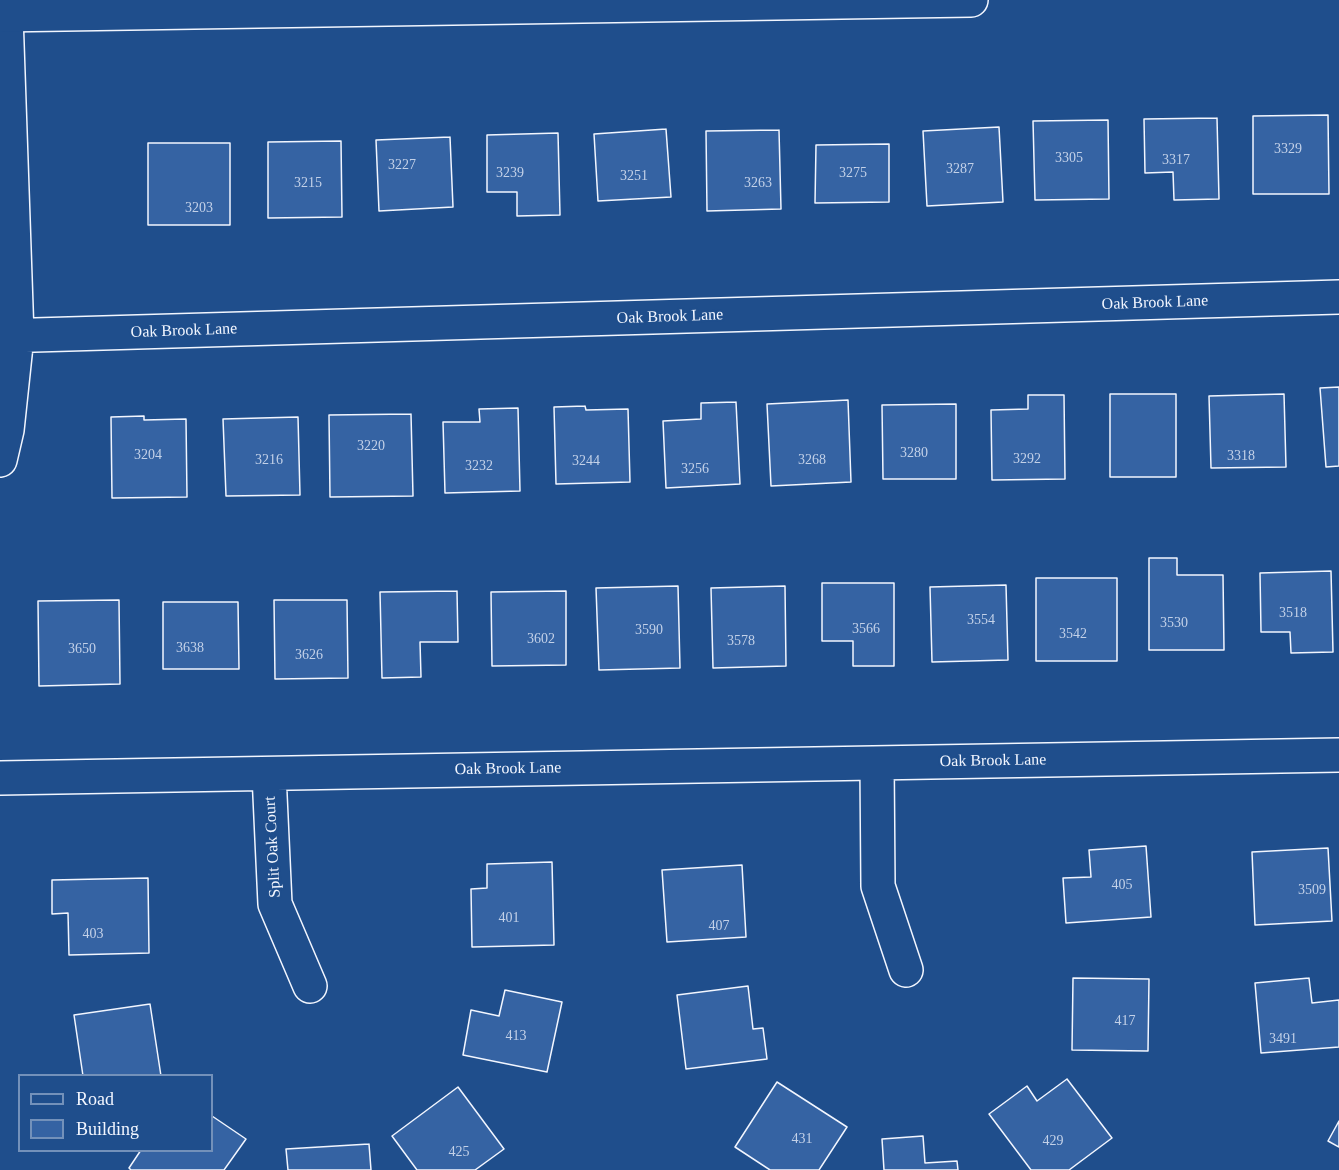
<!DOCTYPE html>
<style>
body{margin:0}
#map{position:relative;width:1339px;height:1170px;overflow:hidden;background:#1f4e8c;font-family:Georgia,serif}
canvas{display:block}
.legend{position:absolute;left:18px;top:1074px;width:195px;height:78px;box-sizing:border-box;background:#1f4e8c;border:2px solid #7391ba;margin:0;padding:8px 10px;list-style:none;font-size:18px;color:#f2f6ff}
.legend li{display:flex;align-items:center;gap:12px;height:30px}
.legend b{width:30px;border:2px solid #7391ba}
</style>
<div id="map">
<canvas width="1339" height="1170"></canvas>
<ul class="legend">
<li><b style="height:8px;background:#1f4e8c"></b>Road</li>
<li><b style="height:16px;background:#3563a3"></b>Building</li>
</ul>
</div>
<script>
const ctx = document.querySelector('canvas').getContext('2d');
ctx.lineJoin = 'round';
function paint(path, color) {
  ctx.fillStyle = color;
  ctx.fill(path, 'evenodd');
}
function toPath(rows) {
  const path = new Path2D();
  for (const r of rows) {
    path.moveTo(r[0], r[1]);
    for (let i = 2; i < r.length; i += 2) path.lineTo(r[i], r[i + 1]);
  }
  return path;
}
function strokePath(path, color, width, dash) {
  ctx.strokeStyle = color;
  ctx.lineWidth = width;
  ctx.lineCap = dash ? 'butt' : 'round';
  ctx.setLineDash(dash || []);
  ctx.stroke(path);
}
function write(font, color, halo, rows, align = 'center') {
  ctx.font = font + ' Georgia,serif';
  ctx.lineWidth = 4.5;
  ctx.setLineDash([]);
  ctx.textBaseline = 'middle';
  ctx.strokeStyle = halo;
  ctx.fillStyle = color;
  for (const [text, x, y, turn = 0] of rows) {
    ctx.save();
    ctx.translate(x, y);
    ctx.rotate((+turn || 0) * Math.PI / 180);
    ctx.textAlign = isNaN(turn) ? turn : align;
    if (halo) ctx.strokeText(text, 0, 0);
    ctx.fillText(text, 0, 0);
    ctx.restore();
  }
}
const building = toPath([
 [1328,115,1329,194,1253,194,1253,116,1328,115],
 [1217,118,1219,199,1174,200,1173,172,1145,173,1144,119,1217,118],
 [1108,120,1109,199,1035,200,1033,121,1108,120],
 [999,127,1003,202,927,206,923,131,999,127],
 [666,129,671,197,598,201,594,134,666,129],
 [779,130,781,209,707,211,706,131,779,130],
 [558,133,560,215,517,216,517,192,487,192,487,135,558,133],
 [450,137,453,207,379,211,376,140,450,137],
 [341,141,342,217,268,218,268,142,341,141],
 [148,143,230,143,230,225,148,225,148,143],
 [889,144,889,202,815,203,816,145,889,144],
 [1339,387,1339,466,1326,467,1320,388,1339,387],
 [1110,394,1176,394,1176,477,1110,477,1110,394],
 [1284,394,1286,467,1211,468,1209,396,1284,394],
 [1028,395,1064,395,1065,479,992,480,991,410,1028,409,1028,395],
 [848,400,851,482,771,486,767,404,848,400],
 [736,402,740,484,666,488,663,421,701,419,701,403,736,402],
 [956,404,956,479,883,479,882,405,956,404],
 [585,406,586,410,628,409,630,482,556,484,554,407,585,406],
 [518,408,520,491,445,493,443,422,480,422,479,409,518,408],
 [411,414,413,496,330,497,329,415,411,414],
 [144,416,144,420,186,419,187,497,112,498,111,417,144,416],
 [298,417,300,495,226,496,223,419,298,417],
 [1149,558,1177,558,1177,575,1223,575,1224,650,1149,650,1149,558],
 [1331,571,1333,652,1291,653,1290,632,1261,632,1260,573,1331,571],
 [1036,578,1117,578,1117,661,1036,661,1036,578],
 [822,583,894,583,894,666,853,666,853,641,822,641,822,583],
 [1006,585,1008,660,932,662,930,587,1006,585],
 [678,586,680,668,599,670,596,588,678,586],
 [785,586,786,666,713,668,711,588,785,586],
 [457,591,458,642,420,642,421,677,382,678,380,592,457,591],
 [566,591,566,665,492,666,491,592,566,591],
 [119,600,120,684,39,686,38,601,119,600],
 [274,600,347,600,348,678,275,679,274,600],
 [163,602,238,602,239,669,163,669,163,602],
 [1146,846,1151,917,1066,923,1063,878,1091,877,1089,850,1146,846],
 [1328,848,1332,921,1255,925,1252,852,1328,848],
 [552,862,554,945,472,947,471,889,487,888,487,864,552,862],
 [742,865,746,937,667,942,662,870,742,865],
 [148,878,149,953,69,955,68,913,52,914,52,880,148,878],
 [1073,978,1149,979,1148,1051,1072,1050,1073,978],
 [1309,978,1312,1003,1339,1000,1339,1047,1261,1053,1255,983,1309,978],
 [748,986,753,1029,763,1028,767,1059,686,1069,677,995,748,986],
 [505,990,562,1002,547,1072,463,1055,471,1010,499,1016,505,990],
 [150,1004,161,1076,83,1076,74,1015,150,1004],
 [1067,1079,1112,1138,1069,1170,1031,1170,989,1114,1027,1086,1037,1101,1067,1079],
 [777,1082,847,1127,819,1170,770,1170,735,1147,777,1082],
 [458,1087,504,1149,475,1170,417,1170,392,1136,458,1087],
 [212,1116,246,1139,224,1170,131,1170,129,1168,141,1150,212,1150,212,1116],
 [1339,1121,1339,1147,1328,1141,1339,1121],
 [923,1136,925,1163,957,1161,958,1170,884,1170,882,1139,923,1136],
 [369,1144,371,1170,288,1170,286,1149,369,1144]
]);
paint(building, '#3563a3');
strokePath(building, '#f2f6ff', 1.5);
const street = toPath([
 [0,336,1339,297],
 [0,460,7,430,17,336,6,15],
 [877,763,878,886,906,970],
 [269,774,275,904,310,986],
 [0,778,1339,755]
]);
const secondary = toPath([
 [0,15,971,0]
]);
strokePath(street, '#f2f6ff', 36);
strokePath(secondary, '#f2f6ff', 36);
strokePath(street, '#1f4e8c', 33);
strokePath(secondary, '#1f4e8c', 33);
write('14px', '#c3d1e8', null, [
 ["3329",1288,149],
 ["3305",1069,158],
 ["3317",1176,160],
 ["3227",402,165],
 ["3287",960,169],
 ["3239",510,173],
 ["3275",853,173],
 ["3251",634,176],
 ["3215",308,183],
 ["3263",758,183],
 ["3203",199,208],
 ["3220",371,446],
 ["3280",914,453],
 ["3204",148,455],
 ["3318",1241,456],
 ["3292",1027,459],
 ["3216",269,460],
 ["3268",812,460],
 ["3244",586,461],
 ["3232",479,466],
 ["3256",695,469],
 ["3518",1293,613],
 ["3554",981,620],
 ["3530",1174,623],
 ["3566",866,629],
 ["3590",649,630],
 ["3542",1073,634],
 ["3602",541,639],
 ["3578",741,641],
 ["3638",190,648],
 ["3650",82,649],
 ["3626",309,655],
 ["405",1122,885],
 ["3509",1312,890],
 ["401",509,918],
 ["407",719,926],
 ["403",93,934],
 ["417",1125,1021],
 ["413",516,1036],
 ["3491",1283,1039],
 ["431",802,1139],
 ["429",1053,1141],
 ["425",459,1152]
]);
write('16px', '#f2f6ff', '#1f4e8c', [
 ["Oak Brook Lane",1155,303,-2],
 ["Oak Brook Lane",670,317,-2],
 ["Oak Brook Lane",184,331,-2],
 ["Oak Brook Lane",993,761,-1],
 ["Oak Brook Lane",508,769,-1],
 ["Split Oak Court",273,847,-93]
]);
</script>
